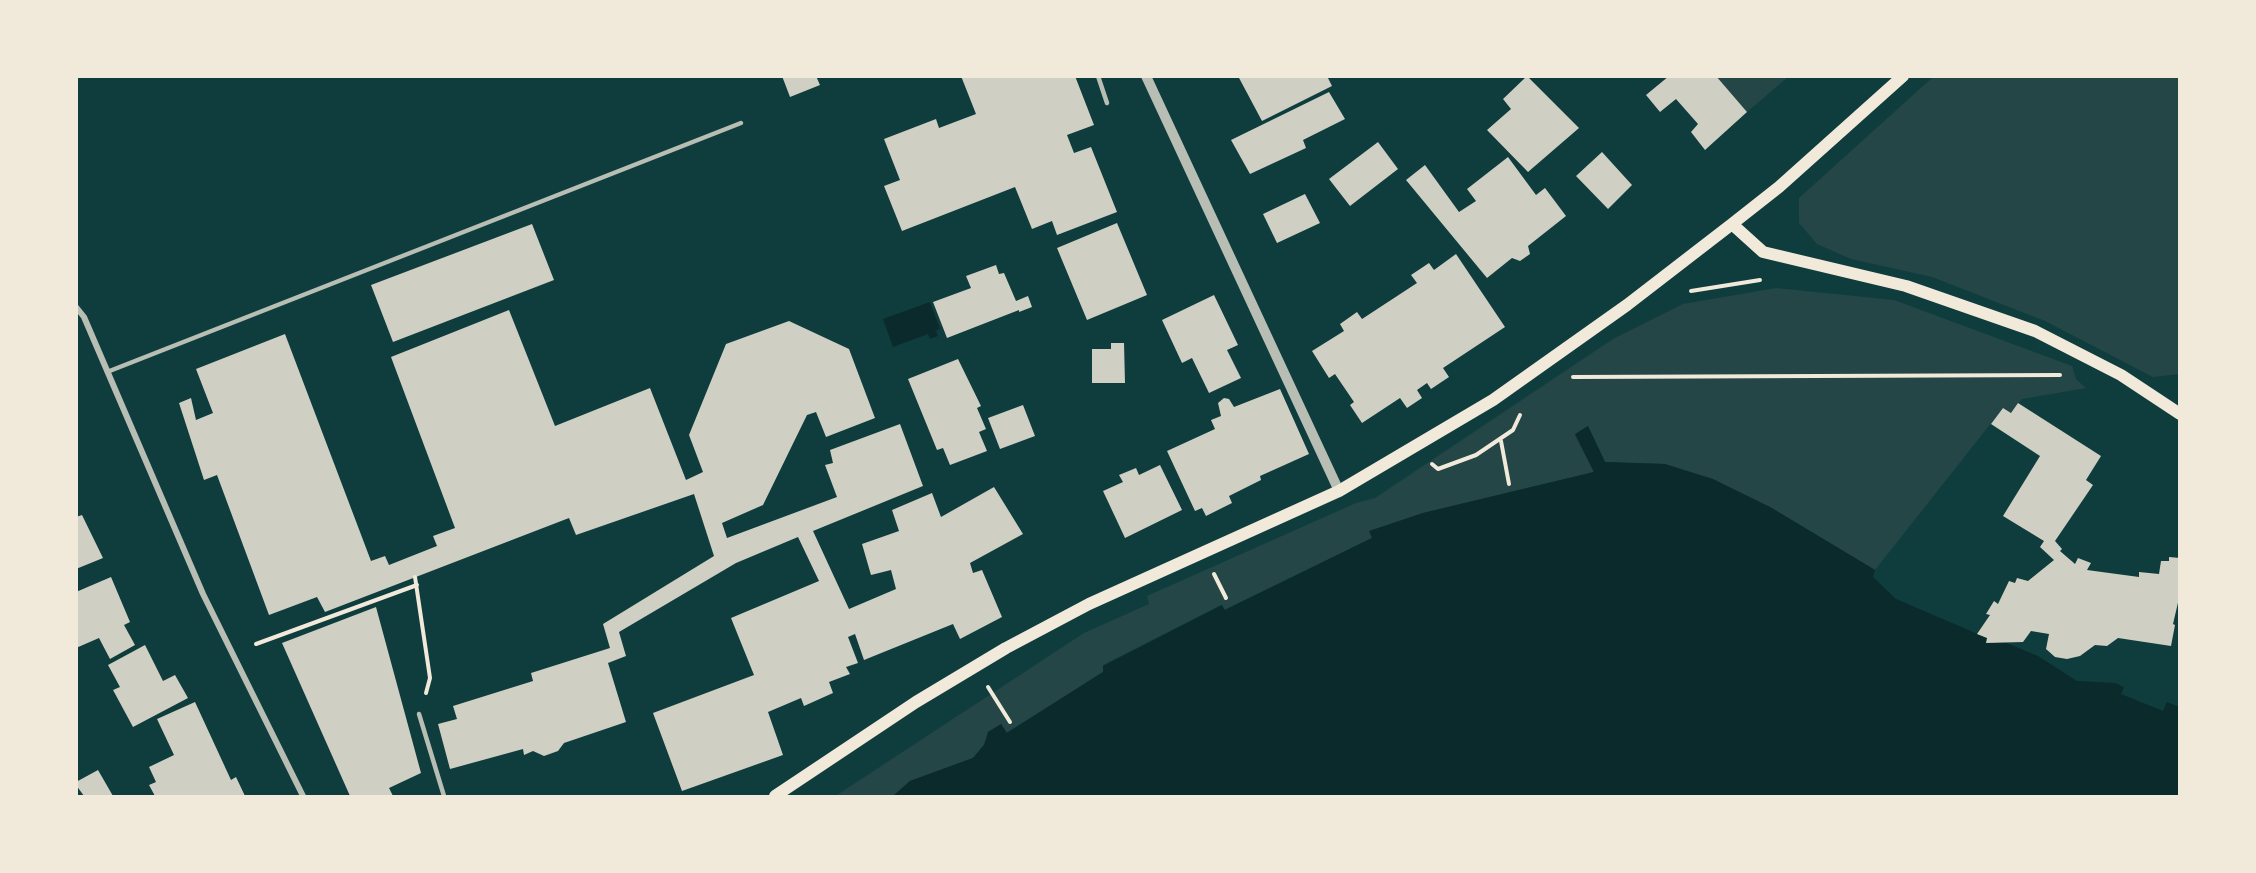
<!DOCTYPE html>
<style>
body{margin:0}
#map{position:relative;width:2256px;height:873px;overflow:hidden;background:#0f3d3e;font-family:"Work Sans",sans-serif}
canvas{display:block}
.frame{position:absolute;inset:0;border:78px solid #f1e9da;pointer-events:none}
</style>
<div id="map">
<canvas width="2256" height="873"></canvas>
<div class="frame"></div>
</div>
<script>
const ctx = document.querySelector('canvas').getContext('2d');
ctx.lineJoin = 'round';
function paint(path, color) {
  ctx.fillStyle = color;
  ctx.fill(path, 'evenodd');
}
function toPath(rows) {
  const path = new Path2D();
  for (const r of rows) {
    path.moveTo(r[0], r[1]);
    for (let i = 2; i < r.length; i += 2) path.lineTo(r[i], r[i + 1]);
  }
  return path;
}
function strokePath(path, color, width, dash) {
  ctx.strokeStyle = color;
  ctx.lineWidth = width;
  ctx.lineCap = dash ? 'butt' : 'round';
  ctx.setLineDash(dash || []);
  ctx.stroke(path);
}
paint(toPath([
 [1716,77,1788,77,1747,112],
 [1933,77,2179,77,2179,374,2153,377,2045,321,1932,277,1851,259,1817,244,1799,223,1799,198],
 [1776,288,1894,300,2072,366,2076,379,2086,388,2022,399,2011,413,2003,408,1875,570,1770,507,1665,464,1605,462,1588,426,1575,435,1594,472,1423,513,1370,531,1372,538,1224,610,1221,605,1103,665,1103,672,1006,733,1001,724,973,758,910,781,893,796,837,795,1084,633,1149,604,1147,596,1356,503,1375,498,1613,339,1683,304]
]), '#244646');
paint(toPath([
 [930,302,940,329,936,330,938,336,930,339,928,334,893,347,883,319],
 [1588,426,1605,462,1665,464,1713,479,1770,507,1875,570,1873,577,1896,599,1987,638,1987,643,2004,642,2038,656,2077,681,2115,683,2124,687,2121,694,2163,711,2167,702,2179,707,2179,796,893,796,910,781,973,758,984,745,988,732,1001,724,1007,733,1103,672,1103,666,1222,605,1225,610,1372,538,1369,531,1423,513,1594,472,1575,434]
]), '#0a2a2b');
paint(toPath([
 [782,76,816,76,820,85,790,97],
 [961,76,1075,76,1094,125,1067,135,1074,153,1091,147,1117,212,1057,235,1052,221,1032,229,1015,187,902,231,884,186,900,180,884,139,936,119,939,128,976,114],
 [1238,76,1327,76,1332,86,1262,121],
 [1527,76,1579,128,1528,172,1487,130,1511,109,1503,99],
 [1669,76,1716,76,1747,112,1705,150,1691,132,1698,124,1676,99,1660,112,1646,95],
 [1329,92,1345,119,1303,140,1306,148,1250,174,1231,140],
 [1378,142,1398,169,1350,206,1329,179],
 [1602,152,1632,185,1608,209,1576,176],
 [1508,157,1536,195,1545,188,1566,216,1528,246,1530,254,1520,261,1512,258,1487,278,1406,180,1425,165,1459,212,1476,201,1467,189],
 [1305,194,1320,223,1277,243,1263,214],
 [1117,223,1147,295,1087,320,1057,248],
 [532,224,554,280,393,342,371,285],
 [1456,254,1505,327,1443,368,1449,377,1431,389,1427,383,1417,390,1422,398,1407,408,1400,398,1362,423,1350,405,1354,402,1335,374,1329,378,1312,351,1344,331,1340,324,1357,312,1362,319,1417,283,1411,275,1429,263,1434,270],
 [996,265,999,274,1004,273,1016,301,1028,296,1032,307,1019,312,1019,310,947,338,933,302,971,288,966,276],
 [1214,295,1238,345,1227,350,1241,378,1209,393,1192,358,1182,363,1162,320],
 [509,310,555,426,650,388,686,480,703,472,689,435,726,344,789,321,849,349,875,418,826,437,816,412,807,415,763,505,722,523,727,538,837,497,825,465,833,463,830,450,900,424,923,486,813,531,849,609,896,589,891,570,871,575,862,544,899,531,892,510,932,493,941,517,994,487,1023,534,970,563,973,573,982,570,1002,617,960,639,953,624,864,660,855,634,848,637,858,663,846,667,850,674,829,682,833,693,804,706,801,698,768,712,783,755,682,791,653,713,754,675,731,618,819,581,798,537,736,563,619,632,626,656,608,663,626,722,564,743,558,751,544,756,533,751,524,755,523,749,450,769,438,724,457,719,453,706,533,681,531,673,610,648,603,624,714,556,694,494,576,535,569,518,325,612,317,597,269,615,217,475,204,480,179,403,191,398,196,420,213,413,196,369,285,334,371,561,385,556,389,565,437,546,433,536,455,528,391,357],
 [1111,343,1124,343,1125,383,1092,383,1092,349,1111,349],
 [958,359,981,406,977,408,986,429,979,432,987,451,950,465,943,448,937,450,908,379],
 [1280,389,1309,454,1260,476,1261,480,1229,496,1232,503,1206,516,1202,508,1195,511,1167,451,1215,429,1211,420,1221,416,1218,403,1224,398,1229,399,1234,407],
 [2018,403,2101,456,2086,480,2093,485,2055,541,2062,549,2060,551,2075,564,2078,558,2091,563,2087,570,2139,577,2139,572,2159,574,2161,561,2169,561,2169,557,2180,558,2180,594,2173,624,2175,625,2171,646,2118,638,2107,646,2095,645,2080,656,2067,659,2055,657,2046,649,2049,634,2031,631,2023,642,1986,643,1987,638,1977,634,1990,615,1986,614,1994,601,1998,604,2009,581,2015,583,2017,578,2028,581,2054,560,2040,547,2044,541,2003,516,2040,456,1991,424,2003,408,2011,413],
 [1023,405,1035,436,1000,449,988,418],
 [1160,465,1182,510,1125,538,1103,491,1123,482,1119,475,1136,468,1139,475],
 [82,515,103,558,76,569,76,517],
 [111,577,130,622,124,625,135,645,110,659,99,638,76,648,76,592],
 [376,607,421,773,389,788,393,796,350,796,282,643],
 [145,645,163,681,175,675,188,698,133,727,113,690,120,687,108,665],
 [195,702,231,780,236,777,245,796,155,796,149,785,156,782,149,767,174,755,157,719],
 [98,770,113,796,84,796,76,785,76,782]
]), '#cfcfc3');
strokePath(toPath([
 [1691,291,1760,280],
 [1573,377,2060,375],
 [1501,441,1509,484],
 [1432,464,1438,469,1476,455,1513,430,1520,415],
 [1214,574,1226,598],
 [415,577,430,678,426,693],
 [256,644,417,585],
 [988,687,1010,722]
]), '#f1e9da', 4);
strokePath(toPath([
 [1098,76,1107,103],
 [107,372,741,123],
 [419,714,444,796]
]), '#b8beb3', 4.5);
strokePath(toPath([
 [76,307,84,317,203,594,303,796]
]), '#b8beb3', 6);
strokePath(toPath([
 [1146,76,1339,491]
]), '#b8beb3', 10);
strokePath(toPath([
 [1732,224,1763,252,1906,286,2035,331,2121,375,2180,414],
 [775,796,916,702,1006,648,1089,604,1339,491,1493,400,1627,305,1732,224,1779,187,1903,76]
]), '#f1e9da', 12);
</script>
